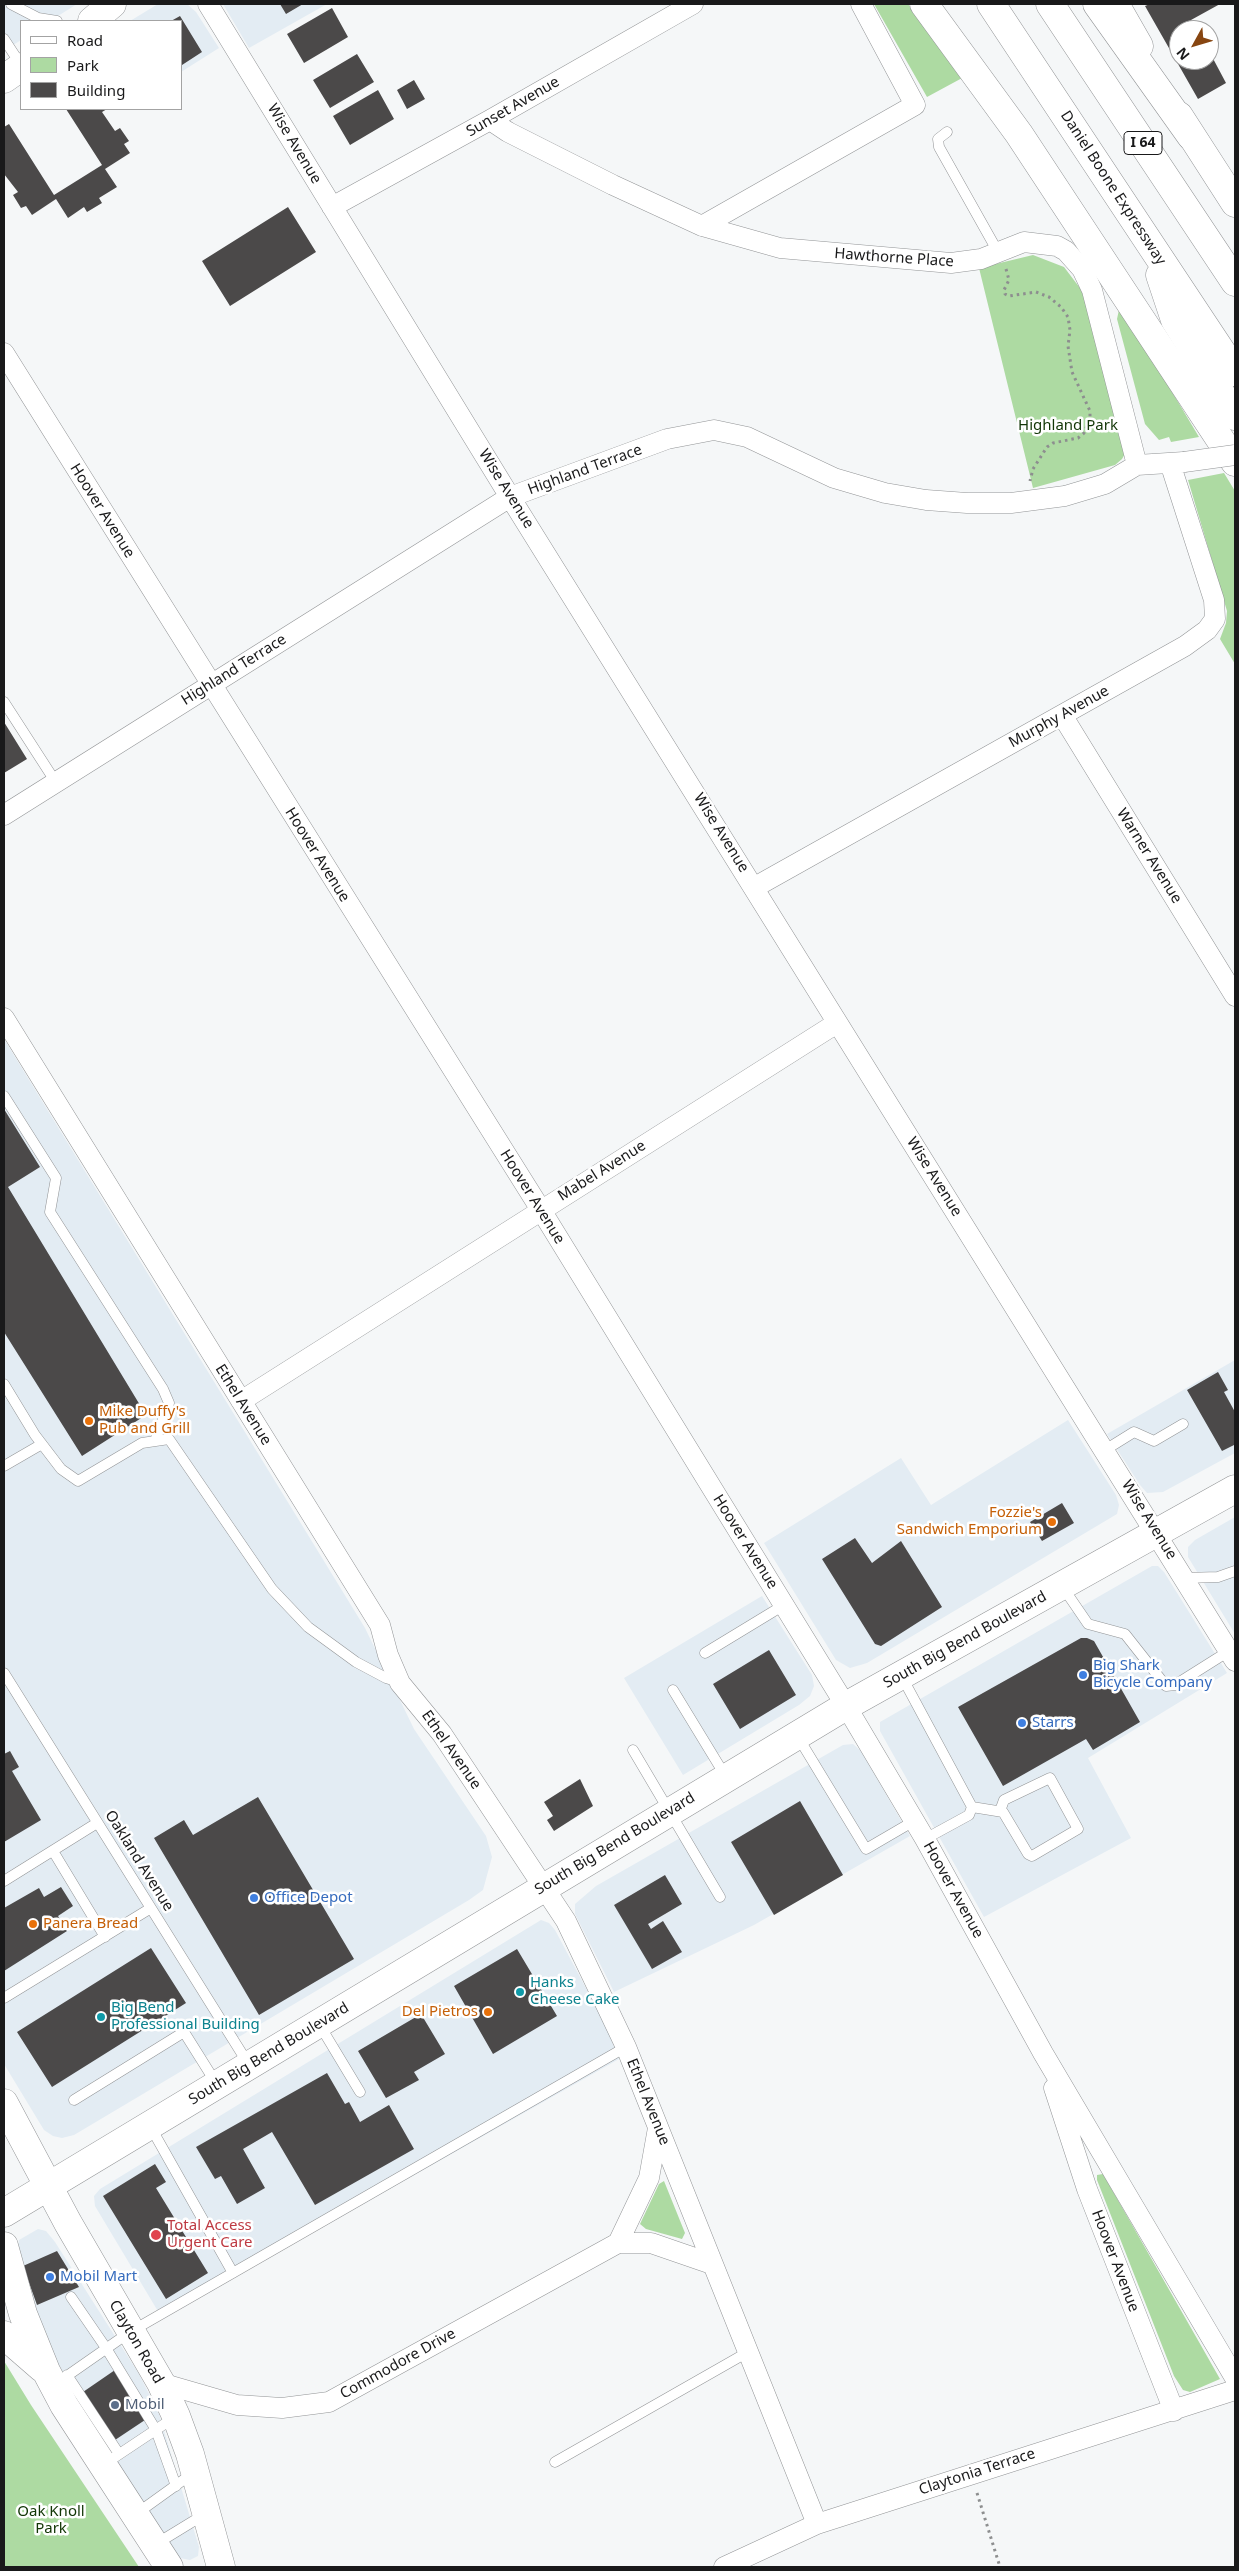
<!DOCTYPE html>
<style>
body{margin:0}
#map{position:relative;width:1239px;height:2571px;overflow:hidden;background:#f5f7f8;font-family:"Noto Sans",sans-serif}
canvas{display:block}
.frame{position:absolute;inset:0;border:5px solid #19191a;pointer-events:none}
.legend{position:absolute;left:20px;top:20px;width:162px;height:90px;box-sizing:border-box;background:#fff;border:1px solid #a3a3a3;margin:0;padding:6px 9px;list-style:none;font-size:15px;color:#19191a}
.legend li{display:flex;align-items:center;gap:10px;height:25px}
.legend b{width:25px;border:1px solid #a3a3a3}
.north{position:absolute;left:1169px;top:20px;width:50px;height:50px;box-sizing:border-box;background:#fff;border:1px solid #a3a3a3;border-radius:50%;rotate:231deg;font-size:14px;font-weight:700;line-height:20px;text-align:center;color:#19191a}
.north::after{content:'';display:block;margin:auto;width:18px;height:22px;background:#874611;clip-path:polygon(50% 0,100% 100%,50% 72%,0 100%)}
</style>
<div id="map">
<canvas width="1239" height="2571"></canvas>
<div class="frame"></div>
<ul class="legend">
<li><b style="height:6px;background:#fff"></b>Road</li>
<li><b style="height:14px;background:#addaa2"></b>Park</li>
<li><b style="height:14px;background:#4b4949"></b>Building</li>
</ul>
<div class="north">N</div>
</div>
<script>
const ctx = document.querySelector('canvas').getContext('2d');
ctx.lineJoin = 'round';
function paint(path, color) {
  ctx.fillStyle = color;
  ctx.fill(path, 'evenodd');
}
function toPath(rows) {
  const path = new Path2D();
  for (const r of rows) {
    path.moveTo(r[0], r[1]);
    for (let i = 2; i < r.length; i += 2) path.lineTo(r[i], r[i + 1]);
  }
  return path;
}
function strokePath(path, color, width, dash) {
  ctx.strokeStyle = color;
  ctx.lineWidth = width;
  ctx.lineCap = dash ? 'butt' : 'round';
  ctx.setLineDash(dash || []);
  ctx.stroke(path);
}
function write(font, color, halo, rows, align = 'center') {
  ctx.font = font + ' "Noto Sans",sans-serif';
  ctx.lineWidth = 5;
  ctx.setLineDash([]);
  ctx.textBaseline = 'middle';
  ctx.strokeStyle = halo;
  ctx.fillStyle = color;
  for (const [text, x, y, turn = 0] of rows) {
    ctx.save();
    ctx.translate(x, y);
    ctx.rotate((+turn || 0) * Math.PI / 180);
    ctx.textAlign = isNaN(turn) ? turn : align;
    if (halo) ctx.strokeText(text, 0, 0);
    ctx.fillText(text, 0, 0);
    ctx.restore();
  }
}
paint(toPath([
 [4,4,77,4,50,21,21,21,21,40,4,51],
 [158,4,187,4,196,12,219,48,181,72,181,21,130,21],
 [223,4,327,4,249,48],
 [4,1039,365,1628,414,1729,486,1836,492,1857,483,1890,469,1900,74,2135,62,2138,53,2136,44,2130,4,2064],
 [1235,1360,1235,1453,1163,1492,1147,1493,1140,1485,1107,1434],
 [1068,1420,1116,1495,1119,1505,1117,1514,867,1663,850,1668,836,1660,764,1543,901,1458,931,1505],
 [1235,1517,1235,1634,1188,1557,1188,1547,1195,1540],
 [1152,1566,1158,1566,1164,1572,1227,1673,1088,1758,1131,1838,984,1917,880,1731,880,1722],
 [762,1596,812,1675,814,1686,810,1696,799,1705,683,1775,624,1678],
 [853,1744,861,1751,910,1836,754,1925,614,1992,575,1914,575,1904,596,1886,843,1745],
 [541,1920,549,1923,555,1930,604,2022,619,2059,162,2318,95,2206,94,2196,100,2189],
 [38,2229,46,2231,55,2242,139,2374,159,2414,199,2547,198,2556,190,2560,180,2558,171,2548,68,2382,46,2341,18,2249,19,2240]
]), '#e3ecf3');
paint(toPath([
 [874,4,908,4,964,77,927,97],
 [1033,255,1064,267,1083,292,1126,452,1122,459,1115,465,1033,488,979,268],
 [1120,305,1199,437,1171,442,1169,437,1159,440,1145,424,1117,319],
 [1224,473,1235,491,1235,664,1220,639,1226,623,1227,611,1188,480],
 [1103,2174,1199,2342,1220,2379,1190,2392,1183,2390,1174,2376,1097,2180,1097,2175],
 [664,2181,685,2233,682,2239,646,2229,640,2224,659,2184],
 [4,2361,31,2405,139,2567,4,2567]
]), '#addaa2');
paint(toPath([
 [280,4,303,4,286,14],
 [1150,4,1220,4,1191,20,1197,30,1179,30,1179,60,1209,60,1209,51,1226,83,1198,99,1145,6],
 [332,8,348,37,304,63,287,34],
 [180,16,202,52,182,65,181,21,171,21],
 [357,54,374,82,330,108,313,80],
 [414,80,425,99,407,109,397,90],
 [378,90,394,119,350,145,333,116],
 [66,109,107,109,102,112,115,131,120,128,129,141,124,144,130,153,105,169,117,187,99,198,102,203,87,212,84,207,68,218,56,199,32,215,26,206,21,208,13,195,18,192,4,174,4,127,9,124,54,195,102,165],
 [288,207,316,252,230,306,202,261],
 [4,722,27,759,4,773],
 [4,1109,40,1167,8,1187,146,1415,82,1456,4,1332],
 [1218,1372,1228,1390,1224,1392,1235,1412,1235,1447,1234,1445,1222,1451,1187,1390],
 [1062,1503,1074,1523,1042,1541,1030,1522],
 [855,1538,872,1563,901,1541,942,1607,881,1646,875,1644,822,1559],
 [1081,1638,1087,1638,1094,1641,1140,1722,1093,1750,1086,1739,1003,1786,958,1707],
 [769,1650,796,1695,740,1729,713,1684],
 [10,1751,19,1767,12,1771,41,1820,4,1842,4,1754],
 [580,1779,593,1806,554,1831,547,1820,553,1816,544,1802],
 [258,1797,354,1959,259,2015,154,1838,184,1820,193,1835],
 [800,1801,843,1875,774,1915,731,1842],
 [665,1875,682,1904,648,1924,651,1929,663,1921,682,1952,652,1969,614,1905],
 [61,1887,73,1906,58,1916,67,1931,4,1971,4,1908,39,1888,44,1897],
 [151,1948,186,2003,52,2087,17,2032],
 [517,1949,557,2016,493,2054,454,1986],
 [421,2014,445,2054,414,2072,419,2080,386,2098,358,2051],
 [327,2073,345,2104,349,2102,360,2122,389,2105,414,2149,315,2205,272,2132,243,2149,265,2188,237,2204,221,2176,215,2179,196,2147],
 [155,2164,166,2182,156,2188,208,2273,166,2299,103,2196],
 [57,2251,79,2287,37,2305,23,2266],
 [115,2370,148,2418,115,2440,83,2392]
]), '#4b4949');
const lane = toPath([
 [11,4,38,18,57,21],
 [4,39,21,65],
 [947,132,938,139,939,147,998,252],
 [4,702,55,781],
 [4,1096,56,1178,50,1212,163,1389,169,1403,155,1441],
 [4,1384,35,1435,61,1469,78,1481,142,1443,169,1439,272,1589,308,1627,356,1662,386,1678,399,1682],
 [1105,1450,1134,1432,1154,1441,1183,1424],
 [4,1466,42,1444],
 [1185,1578,1218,1577,1235,1571],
 [1062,1586,1088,1624,1125,1634,1166,1686,1175,1685,1229,1651],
 [705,1653,784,1605],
 [4,1673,249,2065],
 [902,1677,972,1807,969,1815,925,1839],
 [673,1690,726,1777],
 [798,1737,866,1849,914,1821],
 [633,1750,720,1897],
 [972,1807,1003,1812,1028,1854,1032,1856,1078,1829,1050,1778,1004,1800,1000,1811],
 [53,1851,105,1937],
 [4,1881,97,1823],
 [4,1998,151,1908],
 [319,2024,360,2092],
 [74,2100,184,2032,216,2083],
 [150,2126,233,2273],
 [71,2297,106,2348,156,2430,176,2486],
 [67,2375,119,2454],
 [54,2385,130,2332,626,2047],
 [115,2457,175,2417],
 [555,2462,748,2352],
 [136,2514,193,2473],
 [156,2544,205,2514]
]);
const street = toPath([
 [208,4,510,497,1235,1661],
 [490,120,508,132,613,185,702,226,780,248,951,263,981,259,1024,242,1057,246,1066,251,1082,269,1092,290,1137,465],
 [332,207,490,120,693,4],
 [702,226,915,105,861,4],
 [4,353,541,1210,846,1706,925,1839,1043,2053,1235,2378],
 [1062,715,1235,996],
 [4,815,510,497,667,439,714,430,747,437,834,478,885,493,926,500,967,503,1011,503,1065,496,1105,484,1137,465,1184,462],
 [755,887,1185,646,1207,630,1215,619,1214,600,1170,463],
 [4,1018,380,1625,388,1655,400,1683,442,1734,566,1921,626,2047,817,2524],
 [241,1401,837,1023],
 [1054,2088,1087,2189,1174,2411],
 [618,2243,649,2178,658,2128],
 [161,2383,237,2405,282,2408,329,2402,618,2243,651,2243,712,2264],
 [724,2567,817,2524,1235,2390]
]);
const secondary = toPath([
 [924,4,1019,134,1235,462],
 [1115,4,1139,46],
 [92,21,112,4],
 [4,79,21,67],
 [1179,116,1235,203],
 [4,2213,846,1706,1235,1489]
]);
const primary = toPath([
 [4,2103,68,2223,161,2383,176,2416,190,2454,221,2567],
 [4,2246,23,2314,46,2371,64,2405,169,2567],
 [4,2335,42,2368]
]);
const highway = toPath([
 [991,4,1235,372],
 [1050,4,1235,282],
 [1097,4,1191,136],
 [1160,275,1175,320,1235,416]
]);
strokePath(lane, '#929496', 11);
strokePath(street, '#929496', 21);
strokePath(secondary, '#929496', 29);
strokePath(primary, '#929496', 29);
strokePath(highway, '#929496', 29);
strokePath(toPath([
 [1006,269,1009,280,1004,290,1005,294,1009,296,1036,292,1049,297,1061,307,1068,317,1070,330,1068,346,1072,372,1090,411,1090,418,1084,433,1078,438,1053,443,1047,447,1033,469,1030,481],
 [977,2493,1000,2567]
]), '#8d8e8f', 3, [2.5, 4]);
strokePath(lane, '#fff', 10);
strokePath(street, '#fff', 20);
strokePath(secondary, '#fff', 28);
strokePath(primary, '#fff', 28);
strokePath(highway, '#fff', 28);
const streetBridge = toPath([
 [1184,462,1235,455]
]);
strokePath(streetBridge, '#929496', 21, []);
strokePath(streetBridge, '#fff', 20);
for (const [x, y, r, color] of [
 [89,1421,5,"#e8710a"],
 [1052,1522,5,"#e8710a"],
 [1083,1675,5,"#3f7fe0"],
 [1022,1723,5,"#3f7fe0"],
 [254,1898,5,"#3f7fe0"],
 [33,1924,5,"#e8710a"],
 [520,1992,5,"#0f9aa8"],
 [488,2012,5,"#e8710a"],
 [101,2017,5,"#0f9aa8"],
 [156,2235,6,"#e0444e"],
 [50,2277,5,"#3f7fe0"],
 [115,2405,5,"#5c6f8a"]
]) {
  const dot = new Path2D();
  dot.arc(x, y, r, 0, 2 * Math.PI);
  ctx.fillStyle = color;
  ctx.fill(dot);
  strokePath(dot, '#fff', 2);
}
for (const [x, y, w] of [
 [1143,143,38]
]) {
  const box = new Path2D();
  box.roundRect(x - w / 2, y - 11.5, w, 23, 4);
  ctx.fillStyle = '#fff';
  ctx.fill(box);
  strokePath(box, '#19191a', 1);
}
write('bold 14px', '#19191a', null, [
 ["I 64",1143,143]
]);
write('15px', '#19191a', '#fff', [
 ["Sunset Avenue",513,107,-30],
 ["Wise Avenue",294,144,59],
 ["Daniel Boone Expressway",1113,188,57],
 ["Hawthorne Place",894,258,4],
 ["Highland Terrace",585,470,-20],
 ["Wise Avenue",506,489,58],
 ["Hoover Avenue",102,511,58],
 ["Highland Terrace",234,670,-32],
 ["Murphy Avenue",1059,717,-29],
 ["Wise Avenue",721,833,58],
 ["Hoover Avenue",317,855,58],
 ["Warner Avenue",1149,856,58],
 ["Mabel Avenue",602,1171,-32],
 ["Wise Avenue",934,1177,58],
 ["Hoover Avenue",532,1197,58],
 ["Ethel Avenue",243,1405,58],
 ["Wise Avenue",1149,1520,58],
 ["Hoover Avenue",745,1542,58],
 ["South Big Bend Boulevard",965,1640,-29],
 ["Ethel Avenue",451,1750,55],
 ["South Big Bend Boulevard",615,1844,-31],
 ["Oakland Avenue",139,1861,58],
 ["Hoover Avenue",953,1890,61],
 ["South Big Bend Boulevard",269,2054,-31],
 ["Ethel Avenue",648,2102,68],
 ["Hoover Avenue",1115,2261,69],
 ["Clayton Road",136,2342,60],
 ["Commodore Drive",398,2364,-29],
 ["Claytonia Terrace",977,2472,-18]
]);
write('15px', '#123606', '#fff', [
 ["Highland Park",1068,426],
 ["Oak Knoll",51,2512],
 ["Park",51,2529]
]);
write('15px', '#c56008', '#fff', [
 ["Mike Duffy's",99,1412],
 ["Pub and Grill",99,1429],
 ["Fozzie's",1042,1513,"right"],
 ["Sandwich Emporium",1042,1530,"right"],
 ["Panera Bread",43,1924],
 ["Del Pietros",478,2012,"right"]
], 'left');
write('15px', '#366cbe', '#fff', [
 ["Big Shark",1093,1666],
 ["Bicycle Company",1093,1683],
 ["Starrs",1032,1723],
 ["Office Depot",264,1898],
 ["Mobil Mart",60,2277]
], 'left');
write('15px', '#0d838f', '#fff', [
 ["Hanks",530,1983],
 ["Cheese Cake",530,2000],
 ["Big Bend",111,2008],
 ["Professional Building",111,2025]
], 'left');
write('15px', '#be3a42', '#fff', [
 ["Total Access",167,2226],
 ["Urgent Care",167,2243]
], 'left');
write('15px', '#4e5e75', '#fff', [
 ["Mobil",125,2405]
], 'left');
</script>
